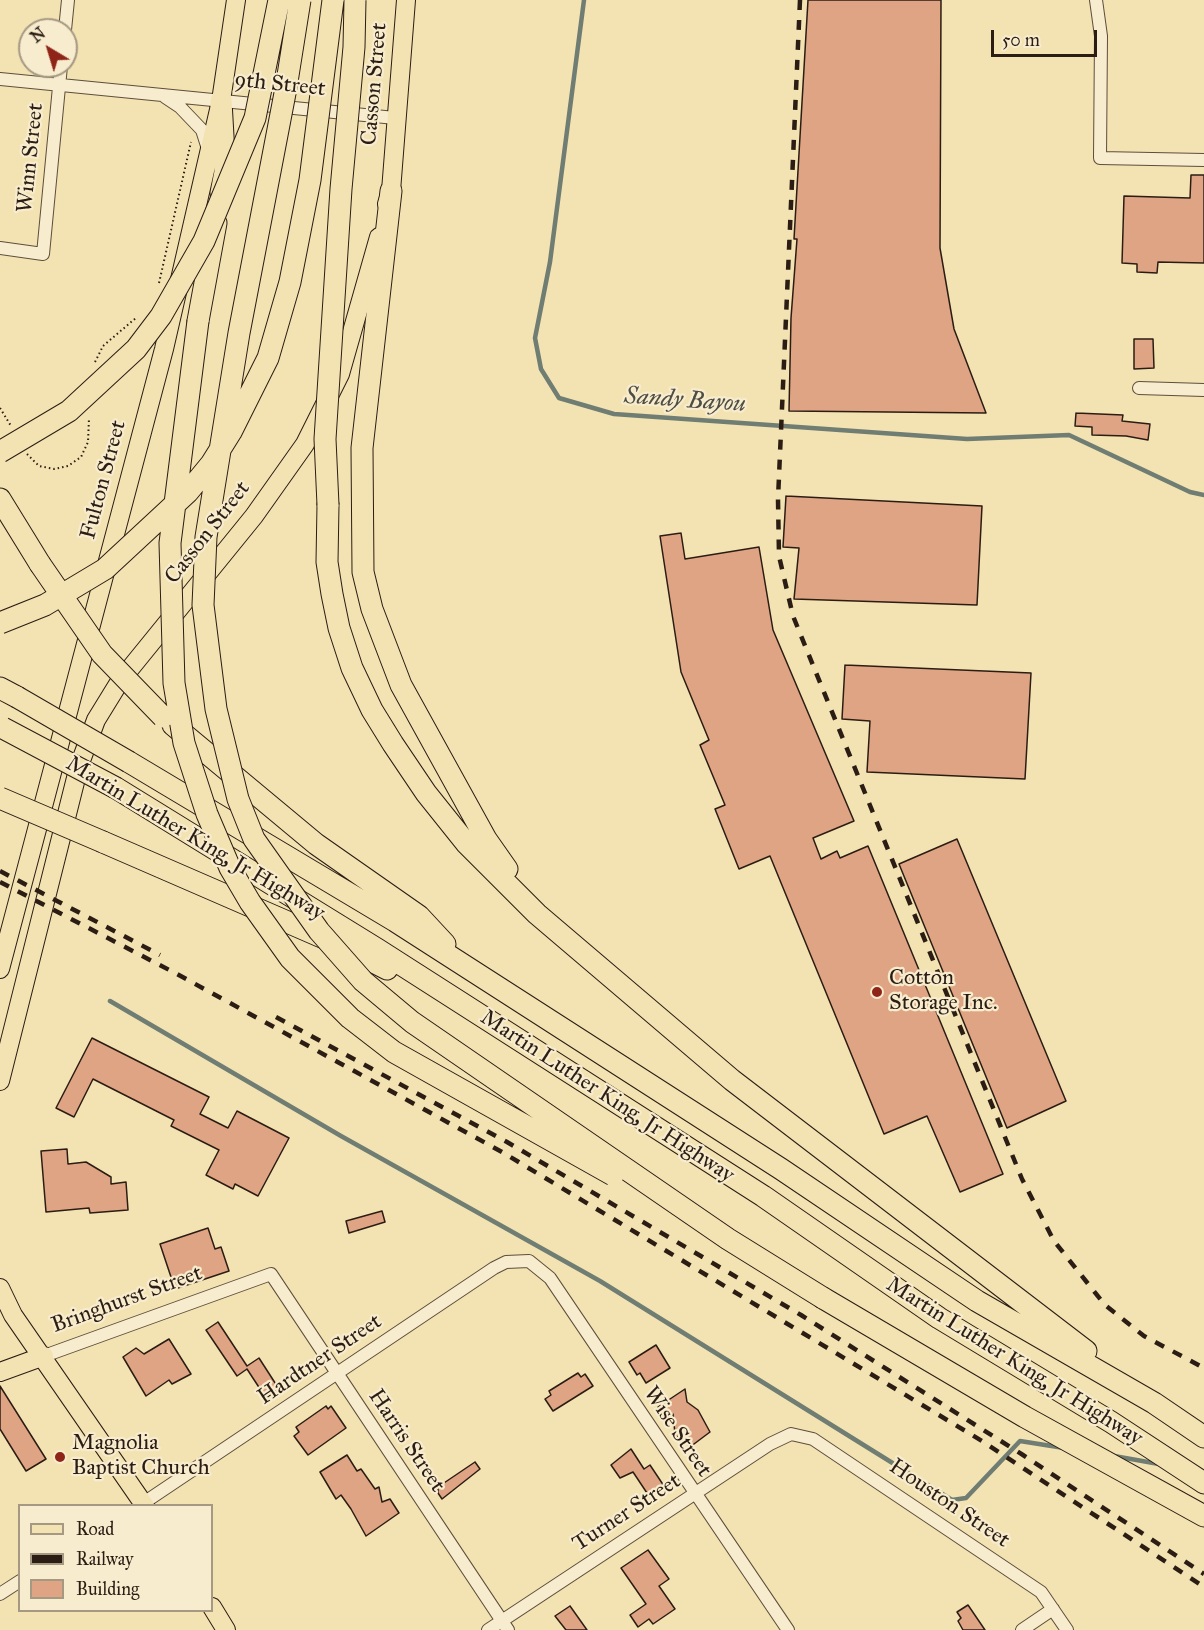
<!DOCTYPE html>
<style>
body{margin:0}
#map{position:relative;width:1204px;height:1630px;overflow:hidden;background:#f3e2b2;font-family:"IM FELL Great Primer",serif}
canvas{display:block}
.legend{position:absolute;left:18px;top:1504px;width:195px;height:108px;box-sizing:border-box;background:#f7eccd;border:2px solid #a59983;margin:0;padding:8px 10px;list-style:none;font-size:18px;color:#2b1d14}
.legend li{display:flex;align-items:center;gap:12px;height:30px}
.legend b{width:30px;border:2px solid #a59983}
.north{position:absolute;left:18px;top:18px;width:60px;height:60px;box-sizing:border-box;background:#f7eccd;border:2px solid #a59983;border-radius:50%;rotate:322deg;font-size:16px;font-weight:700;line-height:24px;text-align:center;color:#2b1d14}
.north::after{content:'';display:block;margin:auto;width:21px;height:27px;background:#8f2418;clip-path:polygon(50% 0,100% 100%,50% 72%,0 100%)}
.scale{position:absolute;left:991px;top:30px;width:106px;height:27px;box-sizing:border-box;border:3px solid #2b1d14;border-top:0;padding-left:8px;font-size:18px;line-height:21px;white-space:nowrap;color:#2b1d14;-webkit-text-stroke:4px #f7eccd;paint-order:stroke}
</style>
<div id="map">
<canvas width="1204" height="1630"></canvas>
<ul class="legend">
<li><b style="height:8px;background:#f3e2b2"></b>Road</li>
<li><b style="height:8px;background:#2b1d14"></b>Railway</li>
<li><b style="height:16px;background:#dea484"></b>Building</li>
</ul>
<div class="north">N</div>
<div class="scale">50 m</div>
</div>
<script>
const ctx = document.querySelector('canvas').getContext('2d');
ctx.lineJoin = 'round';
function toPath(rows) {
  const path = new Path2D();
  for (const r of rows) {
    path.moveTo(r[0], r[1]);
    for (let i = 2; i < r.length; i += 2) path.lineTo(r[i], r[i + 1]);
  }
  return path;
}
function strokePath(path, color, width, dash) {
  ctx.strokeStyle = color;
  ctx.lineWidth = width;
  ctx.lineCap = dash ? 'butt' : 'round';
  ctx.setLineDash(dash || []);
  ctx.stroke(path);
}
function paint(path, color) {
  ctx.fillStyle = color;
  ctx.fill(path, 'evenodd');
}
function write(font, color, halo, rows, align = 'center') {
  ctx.font = font + ' "IM FELL Great Primer",serif';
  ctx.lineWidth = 4.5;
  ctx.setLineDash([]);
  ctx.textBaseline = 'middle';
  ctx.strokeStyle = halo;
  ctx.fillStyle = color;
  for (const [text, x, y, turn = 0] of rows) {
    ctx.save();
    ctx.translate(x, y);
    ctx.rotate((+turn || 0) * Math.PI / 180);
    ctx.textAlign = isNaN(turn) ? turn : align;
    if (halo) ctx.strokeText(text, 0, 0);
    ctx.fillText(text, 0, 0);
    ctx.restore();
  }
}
strokePath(toPath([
 [584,0,550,262,535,338,541,369,559,398,614,414,967,439,1069,435,1190,492,1204,495],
 [110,1001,341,1136,600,1281,952,1500,966,1498,1020,1441,1064,1448],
 [1114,1456,1159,1464]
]), '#6f7d73', 4.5);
const building = toPath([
 [808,0,941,0,940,248,954,329,986,413,789,411,791,318,797,239,794,239,808,0],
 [1191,175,1204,175,1204,263,1158,262,1157,273,1137,272,1137,264,1122,263,1124,196,1190,198,1191,175],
 [1134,339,1153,339,1154,368,1134,369,1134,339],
 [1076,413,1123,415,1122,421,1150,424,1148,440,1126,436,1092,435,1092,427,1075,426,1076,413],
 [786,496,982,506,977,605,794,599,799,548,783,547,786,496],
 [681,533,685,559,759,547,773,630,854,821,813,838,821,859,837,851,840,858,868,846,1003,1174,960,1192,927,1116,884,1134,770,856,739,869,715,809,725,805,700,745,709,740,681,672,660,536,681,533],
 [845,665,1031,673,1025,779,867,772,870,721,842,719,845,665],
 [957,839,1066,1101,1007,1128,899,864,957,839],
 [92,1038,209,1097,200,1114,228,1128,237,1111,289,1138,258,1196,235,1184,233,1189,206,1175,219,1150,171,1126,174,1120,93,1079,74,1117,56,1108,92,1038],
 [67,1149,68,1164,86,1162,111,1177,111,1184,126,1182,128,1210,90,1213,89,1208,46,1212,41,1151,67,1149],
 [382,1211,385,1222,349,1233,346,1221,382,1211],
 [208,1228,215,1249,221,1247,229,1271,175,1289,160,1244,208,1228],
 [218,1322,247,1366,259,1358,279,1389,266,1398,247,1369,237,1376,206,1330,218,1322],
 [169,1339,191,1374,172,1384,169,1380,146,1396,123,1357,136,1348,144,1354,169,1339],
 [656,1345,670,1368,646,1383,640,1373,637,1375,629,1362,656,1345],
 [578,1373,581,1377,585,1374,593,1386,553,1411,545,1399,551,1395,549,1391,578,1373],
 [0,1386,46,1459,26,1471,0,1429,0,1386],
 [685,1389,687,1402,698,1410,710,1432,690,1447,682,1437,679,1439,675,1434,673,1414,666,1419,658,1407,685,1389],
 [326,1406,328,1409,331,1406,346,1428,308,1455,294,1436,299,1432,296,1427,326,1406],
 [631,1449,644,1469,650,1465,664,1486,649,1496,633,1472,620,1478,611,1465,631,1449],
 [347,1455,357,1471,361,1469,375,1489,379,1487,382,1502,390,1499,399,1513,366,1536,351,1509,341,1495,336,1499,320,1472,347,1455],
 [475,1462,480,1469,442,1499,438,1493,438,1487,475,1462],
 [648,1550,669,1579,659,1586,675,1609,653,1624,649,1619,638,1627,630,1615,646,1604,621,1568,648,1550],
 [968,1605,985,1630,963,1630,958,1621,961,1618,957,1612,968,1605],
 [570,1606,587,1630,566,1630,555,1616,570,1606]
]);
paint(building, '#dea484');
strokePath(building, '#2b1d14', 1.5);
const street = toPath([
 [1096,0,1101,36,1100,158,1204,160],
 [65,30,68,0],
 [0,79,395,118],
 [165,97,180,107,202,130,208,149],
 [0,248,43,254,61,66],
 [1139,388,1204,390],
 [44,1356,271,1274,508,1630],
 [139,1506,494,1268,506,1262,529,1261,550,1278,788,1630],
 [0,1594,20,1581],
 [488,1630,770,1444,791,1434,813,1439,1041,1592,1067,1630],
 [1022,1630,1053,1609]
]);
const primary = toPath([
 [387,204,391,191,406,0],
 [0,969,164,349,221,101,236,0],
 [0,1081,79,766,96,720,120,681,254,516,305,444,340,374,379,237],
 [0,1288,13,1315,145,1506],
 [0,1372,44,1356],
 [212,1607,226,1630]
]);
const highway = toPath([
 [221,101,225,172,221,193],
 [391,191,362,448,363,572,372,609,401,685,486,839,507,869],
 [198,321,216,223],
 [0,499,40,564],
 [328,505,327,562,332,594,339,628,352,668,372,710,393,744,426,793,466,843,537,914,732,1080,1086,1351],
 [0,688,17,697],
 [173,725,316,844,419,916,445,944],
 [129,762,395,921,781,1169,977,1301,1154,1403,1204,1437],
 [116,788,377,949,763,1196,939,1318,1111,1422,1204,1483],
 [103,842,338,944,387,969],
 [823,1298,1025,1417,1204,1516]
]);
strokePath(street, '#5d4e3c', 14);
strokePath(primary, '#2b1d14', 20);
strokePath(highway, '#2b1d14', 23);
strokePath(toPath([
 [159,283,191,142],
 [95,362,103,346,137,317],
 [0,408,11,426],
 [27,454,39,466,54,469,68,466,81,457,88,442,89,418]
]), '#2b1d14', 2, [1.5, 3]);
strokePath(street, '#f7eccd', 12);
strokePath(primary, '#f3e2b2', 18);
strokePath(highway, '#f3e2b2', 21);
strokePath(toPath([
 [800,0,778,499,779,556,793,616,1022,1179,1054,1241,1105,1305,1144,1336,1204,1368],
 [0,871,160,955],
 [0,882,177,974,502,1152,982,1441,1204,1587],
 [276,1017,507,1142,801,1315,1023,1455,1204,1574]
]), '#2b1d14', 4.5, [10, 10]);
const highwayBridge = toPath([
 [300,0,286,88,239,333,206,537,203,605,216,709,238,799,254,839,319,931,363,981,412,1022,728,1239,823,1298],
 [198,321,170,543,174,683,184,743,207,814,230,868,250,902,290,958,350,1018,394,1052,613,1175],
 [0,452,69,411,136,349,161,316,204,241,255,118,279,0],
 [328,505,325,439,341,189,354,47,355,0],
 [40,564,102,654,163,717],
 [0,623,45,605,105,569,188,492,211,464,231,432,268,358,290,282,310,180,333,0],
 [17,697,129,762],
 [3,728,116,788],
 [0,798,103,842]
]);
strokePath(highwayBridge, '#2b1d14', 23, []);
strokePath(highwayBridge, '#f3e2b2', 21);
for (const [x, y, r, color] of [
 [877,992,6,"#8f2418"],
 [60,1457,6,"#8f2418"]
]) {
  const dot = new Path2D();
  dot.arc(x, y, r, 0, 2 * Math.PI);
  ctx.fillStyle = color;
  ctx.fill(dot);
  strokePath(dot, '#f7eccd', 2);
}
write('22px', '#2b1d14', '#f7eccd', [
 ["Casson Street",375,84,-85],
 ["9th Street",280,85,6],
 ["Winn Street",31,158,-84],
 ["Fulton Street",104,480,-75],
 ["Casson Street",208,533,-52],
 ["Martin Luther King, Jr Highway",195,839,31],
 ["Martin Luther King, Jr Highway",607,1097,33],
 ["Bringhurst Street",127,1300,-20],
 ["Hardtner Street",320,1360,-34],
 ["Martin Luther King, Jr Highway",1014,1362,32],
 ["Wise Street",677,1432,56],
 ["Harris Street",406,1441,56],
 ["Houston Street",949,1504,34],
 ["Turner Street",627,1513,-33]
]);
write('22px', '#2b1d14', '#f7eccd', [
 ["Cotton",889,979],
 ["Storage Inc.",889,1004],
 ["Magnolia",72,1444],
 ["Baptist Church",72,1469]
], 'left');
write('italic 24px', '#4d4d43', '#f7eccd', [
 ["Sandy Bayou",685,401,4]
]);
</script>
